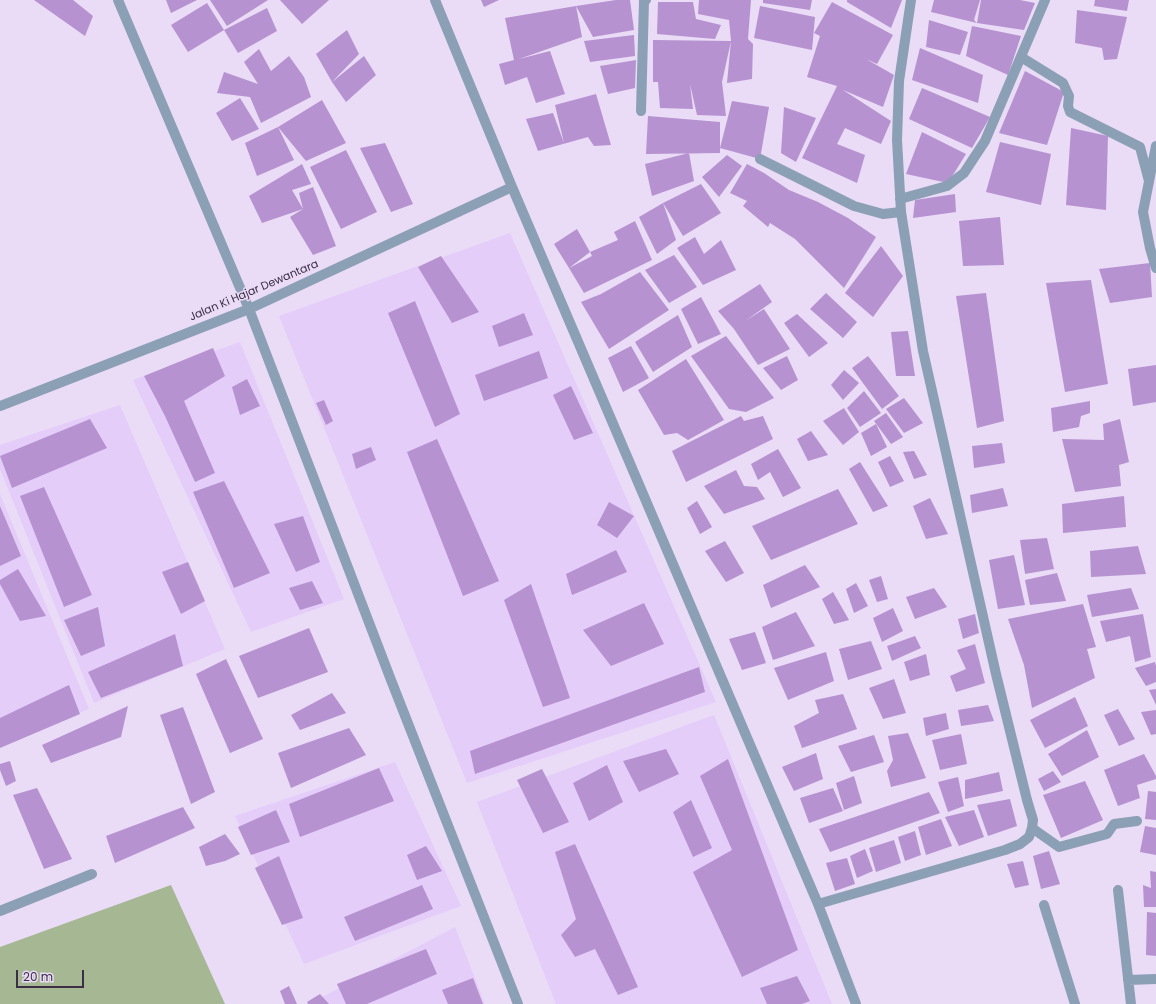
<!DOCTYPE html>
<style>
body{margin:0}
#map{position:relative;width:1156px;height:1004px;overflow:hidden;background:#eadbf6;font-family:Poppins,sans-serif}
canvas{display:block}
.scale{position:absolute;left:16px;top:970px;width:68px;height:18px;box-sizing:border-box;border:2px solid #3d2e48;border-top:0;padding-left:5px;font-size:12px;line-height:14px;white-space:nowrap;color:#3d2e48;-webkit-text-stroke:3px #eadbf6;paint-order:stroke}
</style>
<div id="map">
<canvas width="1156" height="1004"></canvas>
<div class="scale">20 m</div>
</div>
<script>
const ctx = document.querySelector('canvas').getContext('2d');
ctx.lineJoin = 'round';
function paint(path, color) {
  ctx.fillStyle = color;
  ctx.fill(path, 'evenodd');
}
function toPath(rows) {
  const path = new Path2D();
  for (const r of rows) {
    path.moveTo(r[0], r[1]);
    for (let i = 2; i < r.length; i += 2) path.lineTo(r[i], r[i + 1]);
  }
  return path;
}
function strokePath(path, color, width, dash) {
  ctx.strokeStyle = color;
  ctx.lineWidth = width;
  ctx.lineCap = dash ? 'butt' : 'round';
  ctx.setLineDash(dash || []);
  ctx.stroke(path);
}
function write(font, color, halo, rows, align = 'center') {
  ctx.font = font + ' Poppins,sans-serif';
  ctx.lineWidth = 3;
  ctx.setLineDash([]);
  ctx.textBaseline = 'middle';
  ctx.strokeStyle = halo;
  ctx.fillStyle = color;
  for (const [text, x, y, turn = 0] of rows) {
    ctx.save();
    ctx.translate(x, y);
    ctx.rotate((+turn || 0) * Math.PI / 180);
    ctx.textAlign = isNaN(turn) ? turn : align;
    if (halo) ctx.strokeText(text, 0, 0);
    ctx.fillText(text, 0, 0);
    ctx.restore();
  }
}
paint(toPath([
 [510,233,716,702,467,783,279,316],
 [240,342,344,599,251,632,133,380],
 [120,405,225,649,94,703,0,469,0,445],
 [0,494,89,709,0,745],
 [714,715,832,1004,556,1004,477,802],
 [395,762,461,906,304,964,235,816],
 [455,927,485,1004,309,1004]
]), '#e5cdf9');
paint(toPath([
 [171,885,225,1004,0,1004,0,947]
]), '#a5b893');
paint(toPath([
 [34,0,73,0,93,16,85,36],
 [166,0,197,0,171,13],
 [210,0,268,0,227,26],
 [280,0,329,0,302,24],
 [481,0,499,0,484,7],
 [616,0,630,0,634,30,593,37,576,6],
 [699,0,751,0,748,39,753,44,752,79,727,83,731,41,729,20,698,14],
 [763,0,812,0,810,10,763,3],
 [847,0,902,0,891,28,847,2],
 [934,0,980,0,974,20,977,23,931,12],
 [981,0,1020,0,1035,3,1024,30,977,23],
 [1095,0,1129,0,1127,11,1094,6],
 [658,2,693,2,696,19,721,25,715,39,657,34],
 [832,2,893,35,877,64,866,59,894,75,883,107,843,90,891,121,881,144,845,128,837,144,865,155,857,183,802,158,837,86,807,77,820,36,814,33],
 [207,3,224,30,188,52,171,25],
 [576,6,582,37,519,59,550,51,565,94,536,103,527,77,505,85,499,64,514,60,505,18],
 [760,6,815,17,812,50,754,38],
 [267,8,277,31,238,53,224,30],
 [1077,10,1127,17,1117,59,1104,60,1102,48,1075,43],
 [929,20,968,32,960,55,926,47],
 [972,26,1021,36,1008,75,966,56],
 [347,30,359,54,332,82,316,54],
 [634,35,635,56,590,62,584,41],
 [653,40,731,41,722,82,726,116,697,115,690,84,693,109,660,108,658,82,653,82],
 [920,48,983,75,978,103,912,80],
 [259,49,271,71,289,56,304,77,311,97,261,123,250,97,217,93,224,72,258,84,244,62],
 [364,56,376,75,346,102,332,82],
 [636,60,635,88,608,94,600,66],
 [1025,71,1064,92,1047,145,999,133],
 [922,88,990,117,972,148,909,119],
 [596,94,611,145,594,146,588,137,538,151,526,119,553,113,564,143,555,105],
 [240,98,259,129,232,141,216,113],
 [322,100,346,143,306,161,278,127,294,160,257,176,245,143,278,127],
 [732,101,769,107,760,159,720,148],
 [784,107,816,118,796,162,781,153],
 [648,116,720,122,720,153,646,154],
 [1071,128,1108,136,1106,210,1066,205],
 [922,132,966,154,948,183,906,174],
 [1000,142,1051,154,1041,205,986,192],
 [385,143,413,204,391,212,360,148],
 [346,150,377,212,341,229,310,167],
 [689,153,694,181,652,196,645,164],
 [727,155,742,166,719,197,702,177],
 [302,164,311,184,292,190,303,209,299,193,313,187,336,246,313,255,290,217,303,209,262,223,249,196],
 [747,164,764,173,789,190,818,202,848,218,876,237,844,288,795,239,770,223,768,227,743,206,747,201,730,193],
 [701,184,721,213,683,236,663,203],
 [955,194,956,212,913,218,915,200],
 [663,203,676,240,657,254,639,217],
 [1000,217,1004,265,963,266,959,221],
 [635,221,652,260,584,293,569,268,554,244,577,229,590,252,569,268,592,256,590,252,618,240,614,232],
 [695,237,704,254,721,240,736,270,703,285,677,248],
 [881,246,903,276,873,317,845,293],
 [674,255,697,287,669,303,645,270],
 [441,256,479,312,452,323,418,267],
 [1150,263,1152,297,1110,303,1099,269],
 [640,272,669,310,609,349,581,302,601,294],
 [1091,280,1108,384,1065,392,1046,283],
 [760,284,772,302,745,321,764,309,790,349,758,365,734,329,718,311],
 [826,293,857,322,843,338,810,309],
 [986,293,1004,421,977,428,956,296],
 [701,297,721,334,698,344,681,309],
 [415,301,460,414,435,427,388,313],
 [524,313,533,335,499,347,492,326],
 [797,314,828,343,809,357,784,323],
 [678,315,692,347,653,372,635,342],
 [908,331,915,376,896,376,891,332],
 [726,336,774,398,746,412,729,409,691,356],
 [631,346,649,378,623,392,608,358],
 [213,348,225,376,184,401,215,473,195,482,165,416,144,376],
 [539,351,548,378,484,401,475,375],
 [787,356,798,380,781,390,763,368],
 [868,356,899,396,882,409,852,368],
 [686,359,724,420,688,440,677,433,664,435,638,390],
 [1156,365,1156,402,1133,406,1128,369],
 [844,370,859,383,843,400,831,385],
 [247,379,260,406,240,415,232,387],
 [571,386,593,433,574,440,553,395],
 [864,391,881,413,860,427,847,408],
 [904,398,923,423,904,433,886,409],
 [324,400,333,421,326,425,316,403],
 [1090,401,1090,413,1081,416,1079,427,1053,432,1051,408],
 [844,408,859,432,843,445,823,421],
 [886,413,903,437,891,444,874,421],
 [741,416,744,421,763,416,773,439,686,482,672,451],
 [90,419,107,448,12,488,0,456],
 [1120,419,1129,462,1119,465,1121,486,1075,492,1062,439,1104,440,1103,424],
 [876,424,887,447,871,456,861,433],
 [811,431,828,455,808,461,797,439],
 [437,439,499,581,463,596,407,452],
 [1002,443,1005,463,974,468,972,446],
 [371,447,376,460,356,469,352,454],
 [778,449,801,488,783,497,770,472,758,480,751,464],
 [914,451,927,475,914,479,903,452],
 [890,456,904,481,890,487,878,462],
 [860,462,888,506,873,512,849,469],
 [736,470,744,486,757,487,765,499,724,514,704,486],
 [224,481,270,573,234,588,193,492],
 [44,487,92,595,64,607,20,496],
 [1003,488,1008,506,972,513,970,495],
 [838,489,858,524,771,560,752,526],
 [1124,496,1126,527,1063,533,1062,504],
 [930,498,948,534,926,539,913,506],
 [697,501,712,527,700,534,687,508],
 [609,502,634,516,617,538,597,525],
 [0,506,21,556,0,566],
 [303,516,320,562,296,572,274,524],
 [1047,538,1054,569,1025,574,1020,540],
 [725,541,744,573,726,582,705,551],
 [1138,546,1146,574,1091,577,1090,551],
 [616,550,627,572,572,595,566,574],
 [1014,555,1025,605,998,609,989,560],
 [188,562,205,601,181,614,162,572],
 [805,565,820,587,771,608,763,585],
 [18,569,46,616,20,621,0,584,0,580],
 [1057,573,1066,601,1030,605,1025,580],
 [881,576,888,599,877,602,869,580],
 [312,581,323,603,300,610,289,588],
 [856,583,868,606,854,613,846,589],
 [531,584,570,698,543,707,504,600],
 [934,588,947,607,915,619,906,597],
 [1131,588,1139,609,1092,617,1087,595],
 [833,592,849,620,834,624,822,599],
 [644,603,664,644,611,666,583,630],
 [1083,604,1096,647,1087,649,1095,678,1032,708,1024,665,1008,619],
 [98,607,105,646,81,656,64,620],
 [893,608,903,631,882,642,873,618],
 [796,612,815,646,773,660,762,627],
 [975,614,979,633,963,639,958,619],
 [1143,614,1151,657,1135,662,1130,636,1106,642,1100,621],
 [309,628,328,672,258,698,239,656],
 [755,632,766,663,742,670,729,639],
 [175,634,183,666,101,698,88,672],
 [915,636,921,648,892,661,887,646],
 [871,641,882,669,848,680,839,649],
 [975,644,985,683,956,692,950,676,966,669,957,650],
 [826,652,834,681,788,700,774,668],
 [926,654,930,675,910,681,904,662],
 [226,659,263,739,230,753,196,674],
 [1155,662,1156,666,1156,682,1146,686,1135,668],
 [699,667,705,692,475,774,470,751],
 [894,679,906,713,883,719,869,688],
 [69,685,80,714,0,748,0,718],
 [1156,689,1156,705,1149,690],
 [332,693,346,713,300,730,291,715],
 [843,694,857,729,802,748,794,726,819,713,815,700],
 [1075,697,1088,726,1045,748,1030,720],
 [988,705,994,721,961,726,958,710],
 [128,706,121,737,51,763,42,745],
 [183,707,215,792,191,804,160,715],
 [1118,709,1135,739,1119,746,1104,715],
 [1156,710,1156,734,1151,735,1141,712],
 [946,713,949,729,926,736,923,718],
 [349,728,366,755,291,788,278,753],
 [1087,730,1099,757,1062,776,1048,754],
 [908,733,926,778,891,787,887,771,893,760,888,736],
 [961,734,967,764,940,770,932,740],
 [874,735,884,762,851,772,838,746],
 [666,749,679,774,639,792,623,761],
 [816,753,823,779,794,791,782,767],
 [1144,754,1156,776,1156,779,1137,785,1140,798,1118,806,1104,770],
 [728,759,798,950,742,977,693,872,732,850,700,776],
 [10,761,16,781,6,786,0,770,0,764],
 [607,765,623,802,589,821,573,783],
 [379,768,394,801,300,837,289,804],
 [542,769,569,822,543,833,517,780],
 [1053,771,1061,782,1044,791,1038,779],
 [999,772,1003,791,965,799,965,780],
 [854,776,862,803,844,810,836,783],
 [958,777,964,806,948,812,938,782],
 [1085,781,1103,820,1061,838,1043,795],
 [37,788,72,859,44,869,13,795],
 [833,788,843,811,809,823,800,798],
 [1148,791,1156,792,1156,820,1145,819],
 [929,792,940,813,830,852,819,829],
 [1010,799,1017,826,988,836,977,805],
 [691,800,712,848,693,857,673,812],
 [183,807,195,828,115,863,106,836],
 [276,810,290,842,251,855,238,827],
 [974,810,984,837,959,846,945,817],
 [941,819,952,846,926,855,918,827],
 [1145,826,1156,828,1156,855,1140,852],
 [915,831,921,855,905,861,898,837],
 [225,834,240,854,225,861,206,866,199,847],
 [894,840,901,863,876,872,869,848],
 [575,844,638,987,618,995,595,949,575,957,561,935,576,919,555,852],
 [426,846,442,871,417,880,407,855],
 [865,849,873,871,857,878,850,856],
 [1049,851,1060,884,1041,889,1033,856],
 [279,856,303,918,282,925,255,868],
 [847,858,855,884,835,891,826,863],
 [1023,861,1029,885,1015,888,1007,864],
 [1150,871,1156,872,1156,907,1144,907,1143,885,1151,888],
 [422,885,433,909,355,941,344,917],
 [1147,912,1156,913,1156,956,1146,955],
 [426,949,437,974,367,1004,346,1004,337,984],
 [797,976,810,1001,802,1004,767,1004,760,988],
 [473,978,483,1004,448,1004,442,990],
 [289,986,297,1004,285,1004,280,991],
 [320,994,329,1004,308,1004,307,1002]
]), '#b692d1');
strokePath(toPath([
 [760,159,854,206,883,214,901,212]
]), '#8b9fb5', 10);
strokePath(toPath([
 [118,0,249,309,391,680,518,1004],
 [435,0,512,187,818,904,856,1004],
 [1021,57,1063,83,1069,96,1068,106,1070,112,1140,147,1149,181],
 [641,111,644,1,646,0],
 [1156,146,1143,212,1150,248,1156,268],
 [900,199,947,186,964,173,985,141,1045,0],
 [0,406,249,309,512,187],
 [1032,828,1059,847,1107,834,1114,824,1137,821],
 [1118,890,1131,1004],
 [818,904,1005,850,1020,844,1029,837,1032,828,1033,820,1027,800,996,674,923,351,901,212,897,140,899,81,911,0],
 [1044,905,1075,1004],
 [0,911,92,874],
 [1128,980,1156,979]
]), '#8b9fb5', 10);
write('11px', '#3d2e48', '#eadbf6', [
 ["Jalan Ki Hajar Dewantara",254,291,-23]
]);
</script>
